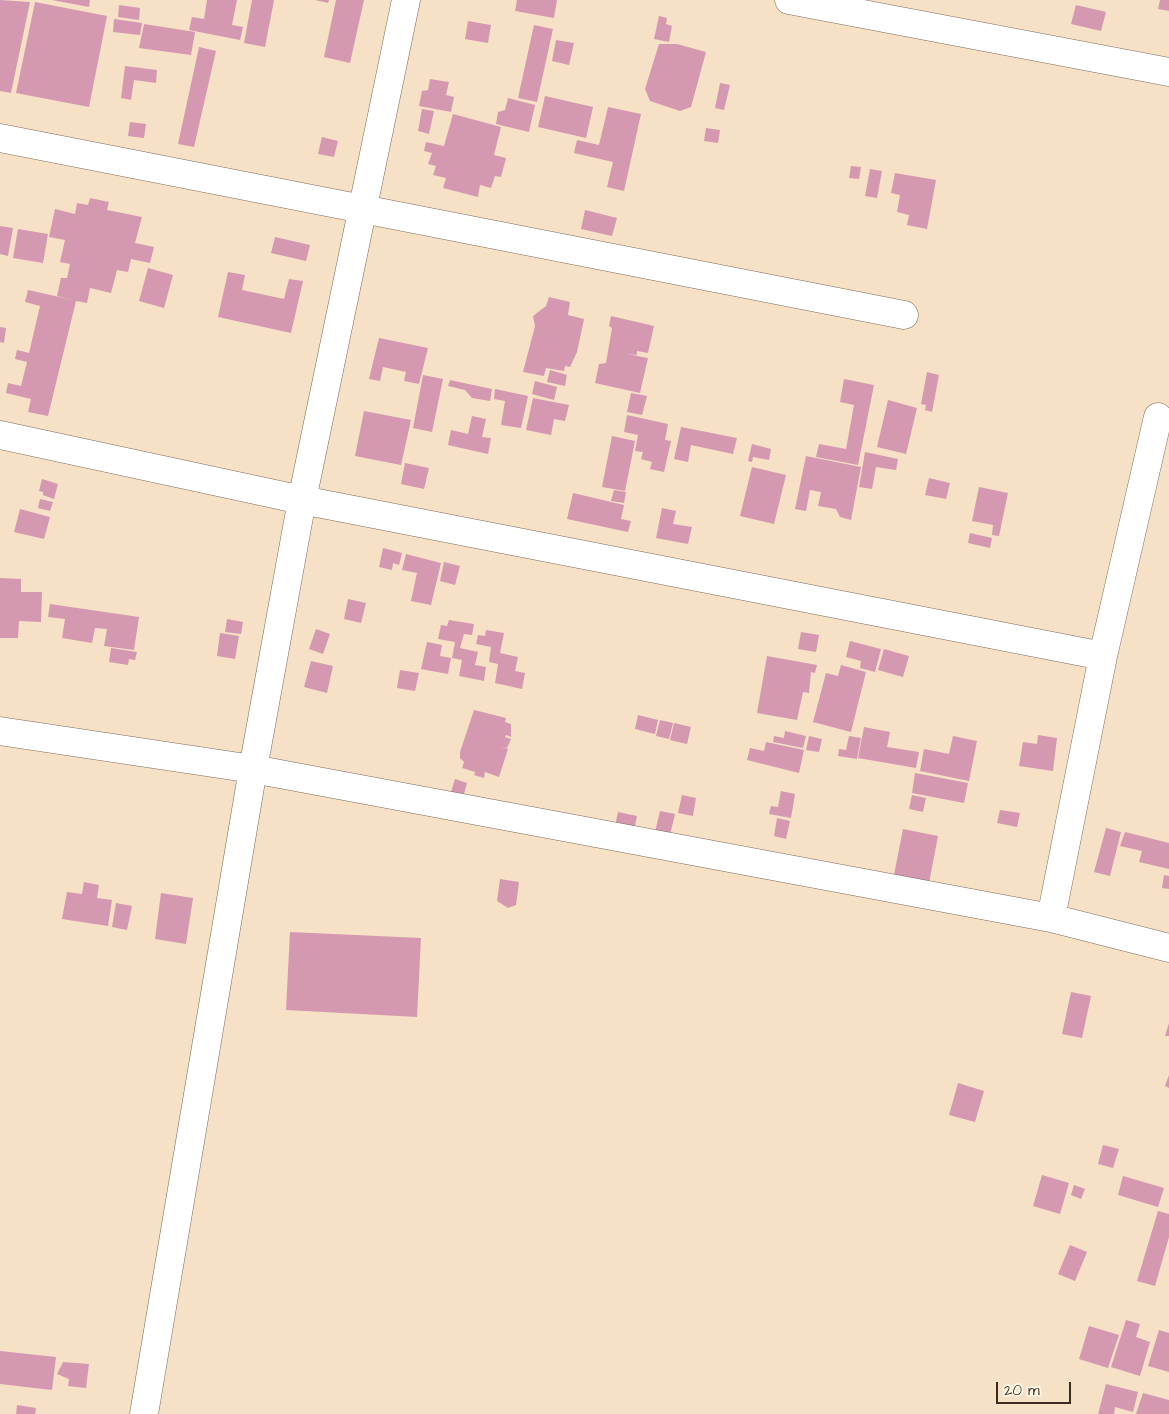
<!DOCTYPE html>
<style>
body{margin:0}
#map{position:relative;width:1169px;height:1414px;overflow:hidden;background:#f6e0c6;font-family:"Architects Daughter",sans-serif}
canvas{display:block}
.scale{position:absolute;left:996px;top:1382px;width:75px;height:22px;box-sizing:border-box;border:2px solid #3b2a1e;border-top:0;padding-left:6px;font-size:15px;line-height:18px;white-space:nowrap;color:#3b2a1e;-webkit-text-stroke:4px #fcf5e5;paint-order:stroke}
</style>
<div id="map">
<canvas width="1169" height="1414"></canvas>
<div class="scale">20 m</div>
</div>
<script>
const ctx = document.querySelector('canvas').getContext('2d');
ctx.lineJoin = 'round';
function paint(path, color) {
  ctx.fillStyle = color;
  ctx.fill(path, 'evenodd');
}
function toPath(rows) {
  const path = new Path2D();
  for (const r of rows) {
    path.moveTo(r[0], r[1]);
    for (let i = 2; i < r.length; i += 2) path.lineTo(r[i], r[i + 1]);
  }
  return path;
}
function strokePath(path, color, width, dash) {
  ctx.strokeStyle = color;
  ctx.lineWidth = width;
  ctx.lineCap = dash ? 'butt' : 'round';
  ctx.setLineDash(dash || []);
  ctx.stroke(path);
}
paint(toPath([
 [0,0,30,2,11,93,0,91],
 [52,0,90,0,89,7],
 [207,0,237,0,232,25,243,27,240,40,189,30,192,17,204,19],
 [252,0,274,0,265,47,244,43],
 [315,0,329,0,328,3],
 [336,0,364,0,350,63,324,57],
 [517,0,557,0,554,18,515,11],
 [1160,0,1169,0,1169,11,1158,9],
 [35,2,107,16,89,107,16,93],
 [119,5,140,8,139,20,118,17],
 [1076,5,1106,12,1101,31,1071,24],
 [659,16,667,18,666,24,672,26,669,42,654,39],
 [114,19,142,23,140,35,113,32],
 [468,21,491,25,488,43,465,39],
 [144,24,195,32,191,55,139,48],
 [534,25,553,29,537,102,518,98],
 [556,40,574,43,569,65,552,61],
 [659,44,677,44,706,52,691,107,680,111,650,101,645,89],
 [199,47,216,51,194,147,178,144],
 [125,66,157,70,156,83,134,80,131,100,121,98],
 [430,79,449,82,446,95,454,97,451,112,419,106,422,91,428,90],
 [720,83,730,85,724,110,715,108],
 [545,96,593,107,586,138,538,127],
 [508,98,535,105,529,132,496,124,498,112,505,110],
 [608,107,641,114,624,191,607,187,613,162,574,153,577,140,599,145],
 [422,109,434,111,429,134,418,131],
 [453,114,501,127,494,155,506,158,501,177,495,176,491,188,480,185,478,197,443,188,446,178,433,175,436,166,428,164,432,153,424,151,426,142,444,146],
 [130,122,146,124,144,138,128,136],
 [706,128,720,130,718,143,704,141],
 [322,137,338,141,334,157,318,154],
 [851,166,861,167,859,179,849,178],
 [870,169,882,171,877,198,865,196],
 [895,173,936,180,927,229,907,225,909,215,897,212,900,195,891,193],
 [90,198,109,202,107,210,142,217,135,243,154,247,150,263,131,259,128,272,117,270,111,293,90,288,87,303,76,301,48,416,28,412,31,399,6,393,8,383,21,386,27,362,15,359,17,350,29,353,40,306,25,302,28,290,73,300,57,296,61,278,67,278,70,264,60,262,65,240,49,237,55,209,75,214,77,203,88,205],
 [585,210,617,218,612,236,581,229],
 [0,226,13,228,8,256,0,254],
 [18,229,48,234,43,263,13,258],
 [275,237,310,245,306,261,271,253],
 [148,268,173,275,164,308,139,301],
 [228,272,245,275,242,290,284,299,289,279,303,281,291,333,218,317],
 [549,297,570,302,568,315,584,319,577,352,570,367,565,366,564,371,546,368,544,376,523,372,535,326,533,316,546,306],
 [611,316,654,326,648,353,637,351,637,355,627,354,648,358,640,393,595,383,599,364,606,363,612,328,609,326],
 [0,327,6,328,4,343,0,342],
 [379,338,428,348,419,384,404,381,406,372,383,367,380,381,369,379],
 [550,370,567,375,565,386,547,382],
 [927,372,939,375,932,412,925,410,926,405,921,404],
 [423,375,443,379,432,432,413,428],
 [844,379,874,385,858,465,816,457,819,444,846,449,854,405,840,402],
 [450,380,492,389,490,401,472,398,465,390,448,386],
 [535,381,557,387,554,400,532,394],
 [495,389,528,396,521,428,501,425,505,401,494,399],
 [631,393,647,396,642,415,627,412],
 [533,398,569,405,565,421,554,419,551,435,526,430],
 [888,400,917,408,906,454,877,447],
 [364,411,411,420,401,465,355,456],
 [627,415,668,424,665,440,671,441,664,472,650,469,652,462,641,459,643,452,635,451,638,435,624,432],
 [472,416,486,419,482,437,491,438,488,454,448,445,451,430,468,434],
 [681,427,737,438,733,454,691,445,688,462,674,459],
 [612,436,635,441,625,491,602,487],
 [752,444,771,449,769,460,753,457,752,462,748,461],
 [865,452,898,459,896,470,876,467,872,489,859,487],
 [806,456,861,467,851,520,840,517,836,509,818,506,821,492,810,490,806,511,795,509],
 [405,463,429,468,424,489,401,484],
 [752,467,786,475,774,524,740,516],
 [929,478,950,483,946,499,925,495],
 [42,479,58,484,54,499,43,495,43,492,39,491],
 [979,487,1008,493,999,536,992,535,993,525,972,521],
 [614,490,626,492,624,503,611,501],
 [573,493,624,505,621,519,631,521,628,532,567,519],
 [40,499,53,502,50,511,38,508],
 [662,508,676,511,673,524,692,527,688,544,656,538],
 [20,509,50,517,44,539,14,532],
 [970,533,992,538,990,548,968,543],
 [383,548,402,553,399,565,393,563,392,570,379,567],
 [406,554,441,563,431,605,411,601,417,573,402,570],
 [444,562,460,566,455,585,440,581],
 [0,578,21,579,21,592,42,592,41,622,19,621,18,638,0,638],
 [348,599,366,603,361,623,344,619],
 [50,604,139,617,134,650,104,646,107,629,95,628,92,643,62,638,65,619,48,617],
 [227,619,243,622,241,634,225,632],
 [449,620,474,624,472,635,464,634,460,648,478,652,475,665,486,667,484,681,459,676,462,660,452,658,455,642,438,639,441,625,447,626],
 [316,629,330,634,323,654,309,649],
 [486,630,504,633,500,653,518,657,515,671,525,673,522,689,495,683,498,664,489,662,491,647,476,644,478,635,485,636],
 [801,632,819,635,816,652,798,649],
 [220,633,239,636,235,659,217,656],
 [850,641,881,649,875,672,860,668,861,661,846,657],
 [427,642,442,645,440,656,451,658,448,674,421,669],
 [111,648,137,652,135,660,129,659,128,665,109,662],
 [884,649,909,656,903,677,878,670],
 [767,656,817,665,815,673,811,672,809,693,803,692,797,720,757,713],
 [311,661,333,666,327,693,304,687],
 [841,665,866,672,851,732,813,722,826,673,838,676],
 [400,670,419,673,415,691,397,688],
 [474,710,506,718,505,722,511,724,511,737,506,735,505,737,511,739,507,748,501,747,508,749,499,777,485,772,484,778,474,775,475,772,462,768,464,762,460,758,460,752],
 [638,715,658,720,655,734,635,729],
 [660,720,673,723,669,739,656,736],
 [674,723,691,727,687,744,670,740],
 [864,727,890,732,887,747,919,752,916,768,858,758],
 [785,731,806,736,803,748,773,742,774,736,784,738],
 [1038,735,1057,738,1053,771,1019,766,1023,742,1037,744],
 [809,736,822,739,819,752,806,750],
 [849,736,861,738,857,759,838,756,839,749,846,750],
 [953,736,977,741,969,781,920,771,924,749,949,754],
 [766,742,804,750,799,773,747,760,750,748,764,751],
 [915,773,968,783,964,803,912,793],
 [455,779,467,783,464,794,451,792],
 [781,791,795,794,791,818,769,814,771,806,778,807],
 [682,795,696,798,693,816,678,813],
 [912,795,926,798,923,812,909,809],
 [1000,810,1020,813,1017,827,997,823],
 [660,811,675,814,670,835,655,832],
 [618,812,637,816,634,830,615,826],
 [777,818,790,821,786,839,774,836],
 [1106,828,1121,832,1110,876,1094,872],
 [903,829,938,836,928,888,893,880],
 [1125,832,1169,843,1169,869,1139,862,1142,851,1120,846],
 [1164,875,1169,876,1169,889,1162,888],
 [500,879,519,882,516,905,508,908,497,901],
 [84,882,99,885,97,898,112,900,108,926,62,919,67,892,82,894],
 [161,893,193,898,186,944,155,939],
 [116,903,132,906,127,930,112,927],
 [290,932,421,938,417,1017,286,1010],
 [1071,992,1091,996,1082,1038,1062,1034],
 [1169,1023,1169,1036,1165,1036],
 [1169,1075,1169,1088,1165,1086],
 [958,1083,984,1091,975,1122,949,1115],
 [1103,1145,1119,1149,1113,1168,1098,1164],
 [1042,1175,1069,1183,1060,1214,1033,1206],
 [1123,1176,1164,1188,1158,1207,1118,1195],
 [1074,1185,1085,1189,1081,1199,1071,1195],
 [1158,1211,1169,1214,1169,1237,1155,1286,1137,1281],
 [1070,1245,1087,1252,1075,1281,1058,1274],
 [1126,1320,1140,1324,1136,1337,1150,1342,1140,1376,1111,1367],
 [1089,1326,1119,1335,1108,1368,1079,1359],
 [1159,1330,1169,1333,1169,1372,1148,1366],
 [0,1351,56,1357,52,1390,0,1384],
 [63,1362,89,1364,86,1388,68,1386,69,1379,57,1374],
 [1106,1384,1138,1392,1133,1412,1115,1407,1114,1414,1098,1414],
 [1143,1393,1169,1400,1169,1414,1136,1414],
 [17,1405,36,1408,35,1414,16,1414]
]), '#d499b1');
const minor = toPath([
 [789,0,1169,72],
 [0,138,904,315],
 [0,435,302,500,1103,656],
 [0,731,253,769,1051,918,1169,948],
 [1051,918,1103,656,1158,417],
 [144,1414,253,769,302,500,406,0]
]);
strokePath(minor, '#7c6a59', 29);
strokePath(minor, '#fff', 28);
</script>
